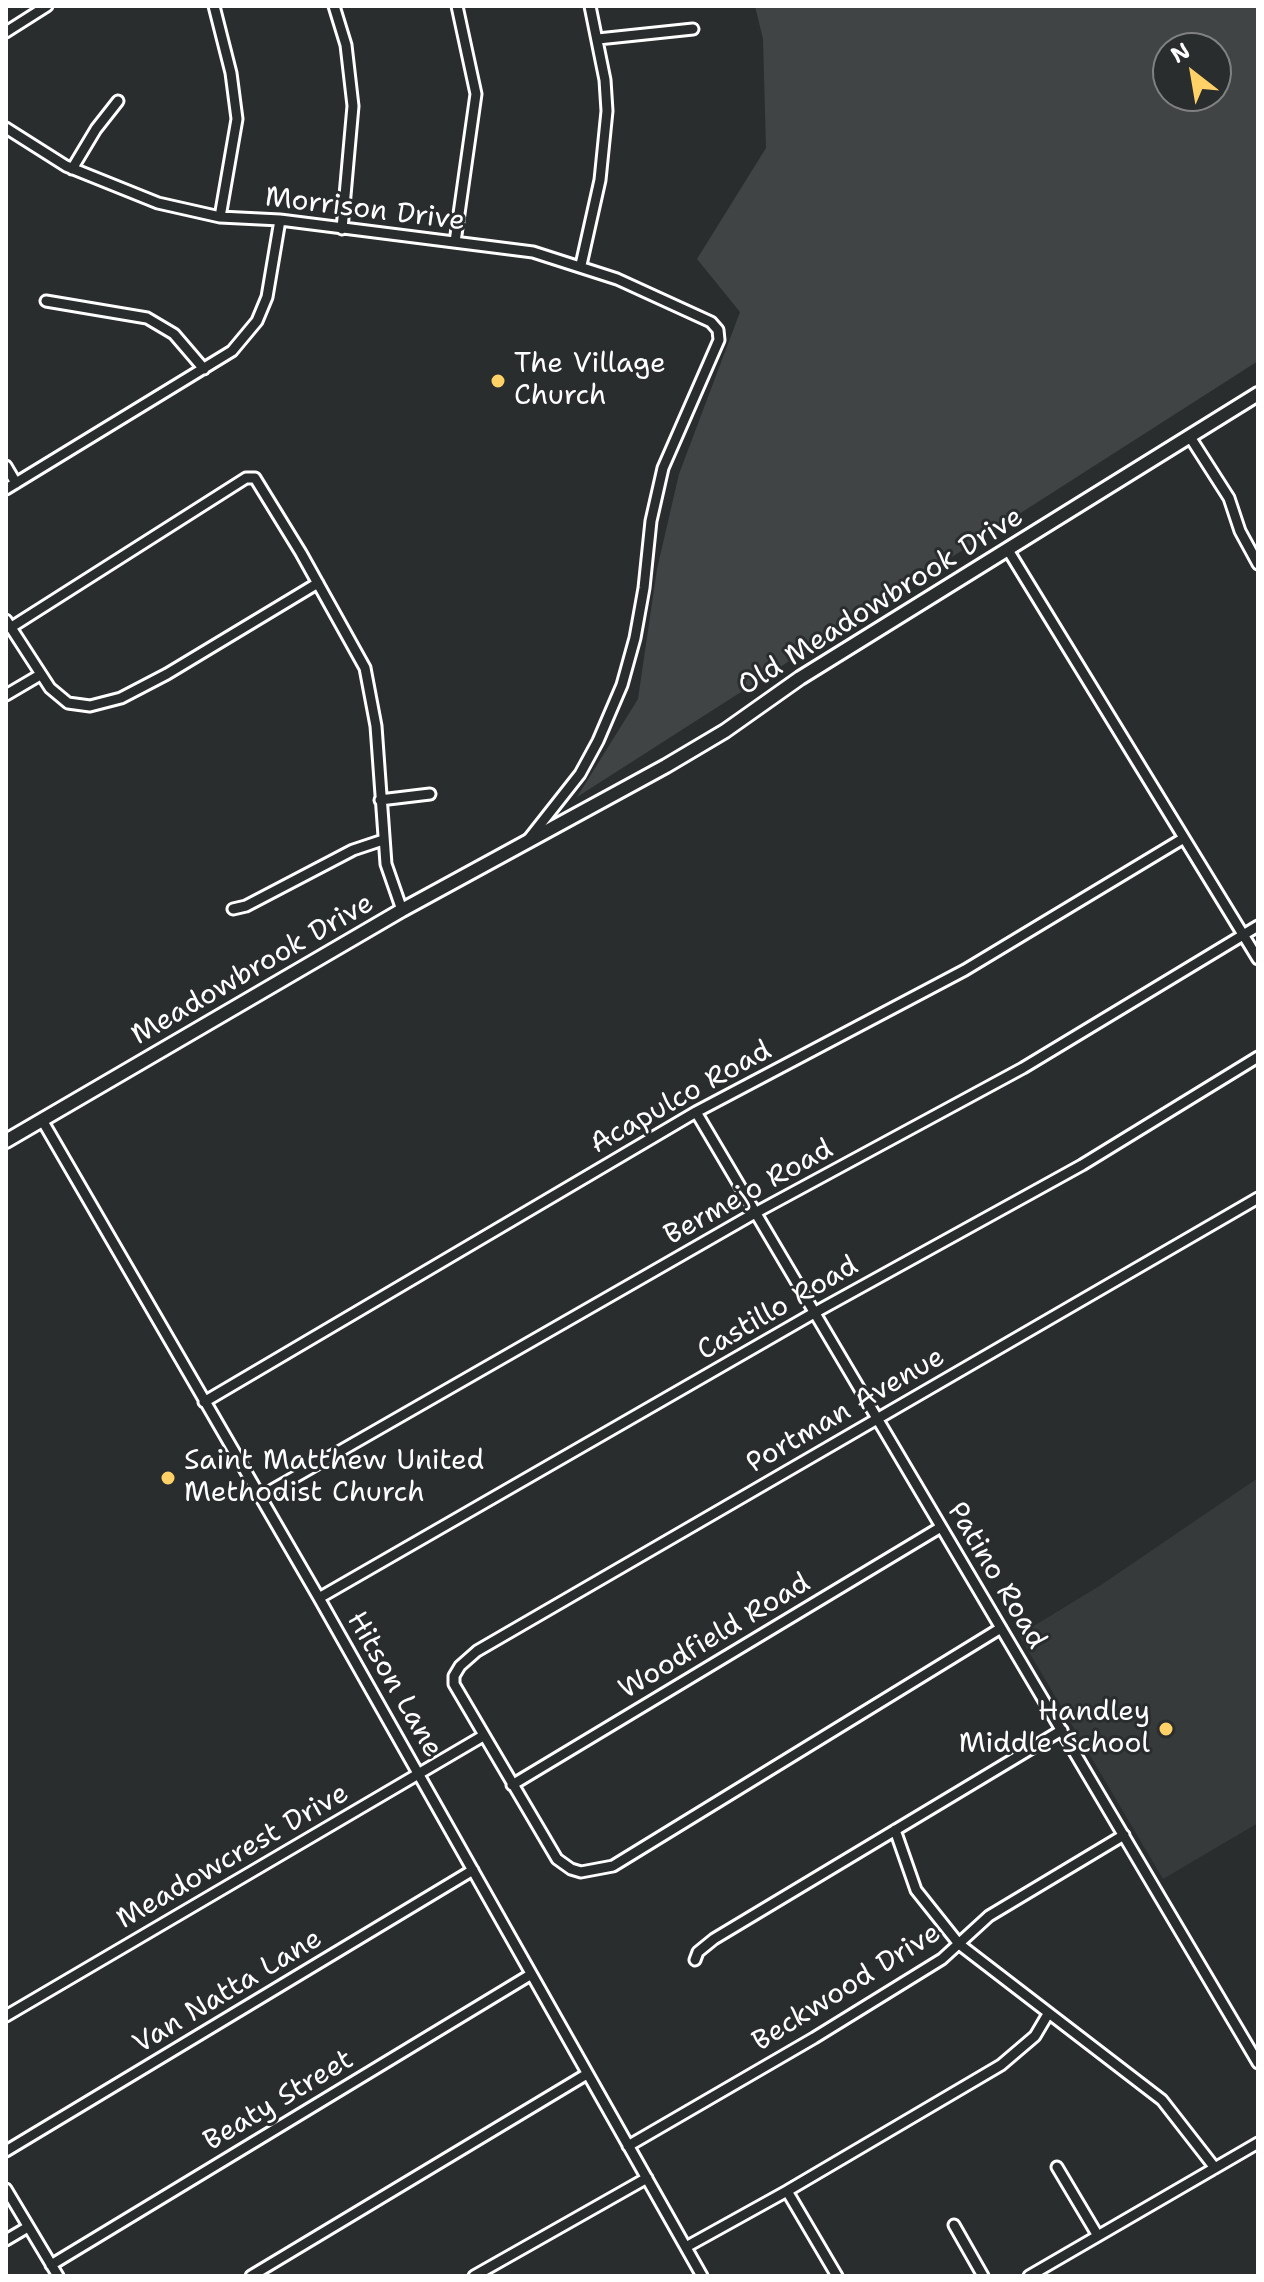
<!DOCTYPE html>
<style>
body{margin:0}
#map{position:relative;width:1264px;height:2282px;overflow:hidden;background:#2a2d2e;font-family:"Shantell Sans",sans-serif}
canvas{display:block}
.frame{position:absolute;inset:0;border:8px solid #fff;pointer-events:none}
.north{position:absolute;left:1152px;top:32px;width:80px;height:80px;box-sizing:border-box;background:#2a2d2e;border:2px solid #7f8182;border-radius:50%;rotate:329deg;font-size:22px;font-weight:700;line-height:32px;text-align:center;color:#fff}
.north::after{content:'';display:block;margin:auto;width:28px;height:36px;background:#ffd166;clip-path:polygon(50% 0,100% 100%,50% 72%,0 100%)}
</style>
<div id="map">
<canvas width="1264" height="2282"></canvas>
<div class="frame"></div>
<div class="north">N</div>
</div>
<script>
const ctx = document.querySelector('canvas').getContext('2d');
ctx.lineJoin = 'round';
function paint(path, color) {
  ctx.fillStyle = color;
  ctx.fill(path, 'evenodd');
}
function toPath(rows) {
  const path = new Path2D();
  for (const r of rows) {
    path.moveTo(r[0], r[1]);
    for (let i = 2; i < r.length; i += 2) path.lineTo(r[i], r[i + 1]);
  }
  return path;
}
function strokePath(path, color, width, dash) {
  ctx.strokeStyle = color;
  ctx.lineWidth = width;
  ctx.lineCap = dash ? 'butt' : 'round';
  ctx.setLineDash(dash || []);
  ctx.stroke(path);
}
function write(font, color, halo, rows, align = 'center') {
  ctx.font = font + ' "Shantell Sans",sans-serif';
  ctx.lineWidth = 6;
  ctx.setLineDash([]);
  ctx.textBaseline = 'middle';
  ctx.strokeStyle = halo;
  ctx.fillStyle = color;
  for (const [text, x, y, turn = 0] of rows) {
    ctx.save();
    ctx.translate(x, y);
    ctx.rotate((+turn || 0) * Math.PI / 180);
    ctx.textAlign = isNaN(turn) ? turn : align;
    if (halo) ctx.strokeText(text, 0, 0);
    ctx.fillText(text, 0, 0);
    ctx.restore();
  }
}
paint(toPath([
 [1258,1478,1258,1823,1163,1879,1019,1635,1101,1585]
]), '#373a3b');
paint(toPath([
 [755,6,1258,6,1258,361,577,797,638,699,657,569,679,474,740,312,697,259,766,148,763,39],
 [1168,48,1216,48,1216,96,1168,96]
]), '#414445');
const minor = toPath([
 [214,6,231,73,237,119,220,217],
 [334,6,346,45,353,106,342,229],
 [6,32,47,6],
 [598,39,693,29],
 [6,128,66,166,158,203,220,217,280,220,533,252,617,279,711,322,718,330,719,340,663,468,651,521,644,588,635,638,622,685,598,741,580,774,528,840],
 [72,169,96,129,118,101],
 [455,242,476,94,457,6],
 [581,265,600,180,607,111,605,80,590,6],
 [46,301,147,318,174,334,204,369],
 [1190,437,1229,498,1240,531,1258,564],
 [6,466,16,483],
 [6,489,232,351,257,321,267,297,280,220],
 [1008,550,1258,959],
 [6,620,50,688,68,703,90,706,121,698,167,674,318,583],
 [10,628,246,478,255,478,301,553,365,668,376,726,386,864,402,910],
 [6,695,40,675],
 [380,800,430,794],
 [233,909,246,906,353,850,383,840],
 [696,1112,1258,2063],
 [42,1120,319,1598,702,2276],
 [204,1402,696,1112,965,970,1184,838],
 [260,1497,755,1213,1023,1068,1258,926],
 [319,1598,814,1313,1082,1165,1258,1057],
 [1001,1628,613,1866,581,1872,571,1869,557,1859,454,1684,454,1676,460,1666,477,1651,1258,1198],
 [512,1785,941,1527],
 [895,1830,916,1890,959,1944,1162,2100,1215,2168],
 [695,1960,698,1952,714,1939,1062,1730],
 [6,2016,483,1736],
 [628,2146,814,2038,942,1959,989,1916,1124,1835],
 [6,2151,473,1870],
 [1057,2167,1098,2236],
 [6,2189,58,2276],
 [787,2191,837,2276],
 [954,2225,983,2276],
 [6,2240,28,2227],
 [686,2247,787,2191,1001,2065,1035,2036,1048,2014],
 [51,2265,530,1975],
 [251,2276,587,2074],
 [474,2276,647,2178],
 [1029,2276,1258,2143]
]);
const major = toPath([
 [6,1141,402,910,666,766,725,731,800,678,1258,394]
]);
strokePath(minor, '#fff', 15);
strokePath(major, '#fff', 18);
strokePath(minor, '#2a2d2e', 9);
strokePath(major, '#2a2d2e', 12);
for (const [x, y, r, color] of [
 [498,381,8,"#ffd166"],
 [168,1478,8,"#ffd166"],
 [1166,1729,8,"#ffd166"]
]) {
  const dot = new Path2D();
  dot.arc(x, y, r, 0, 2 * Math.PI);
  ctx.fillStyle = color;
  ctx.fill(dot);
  strokePath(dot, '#2a2d2e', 3);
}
write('28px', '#fff', '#2a2d2e', [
 ["Morrison Drive",365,210,7],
 ["Old Meadowbrook Drive",881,602,-32],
 ["Meadowbrook Drive",253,970,-30],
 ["Acapulco Road",681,1098,-29],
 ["Bermejo Road",749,1193,-29],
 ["Castillo Road",778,1309,-30],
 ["Portman Avenue",846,1411,-30],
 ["Patino Road",996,1576,59],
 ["Woodfield Road",715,1637,-31],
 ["Hitson Lane",394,1685,60],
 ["Meadowcrest Drive",233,1857,-30],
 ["Beckwood Drive",847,1988,-32],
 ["Van Natta Lane",228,1992,-31],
 ["Beaty Street",279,2101,-31]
]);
write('28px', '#fff', '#2a2d2e', [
 ["The Village",514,365],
 ["Church",514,397],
 ["Saint Matthew United",184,1462],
 ["Methodist Church",184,1494],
 ["Handley",1150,1713,"right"],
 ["Middle School",1150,1745,"right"]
], 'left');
</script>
